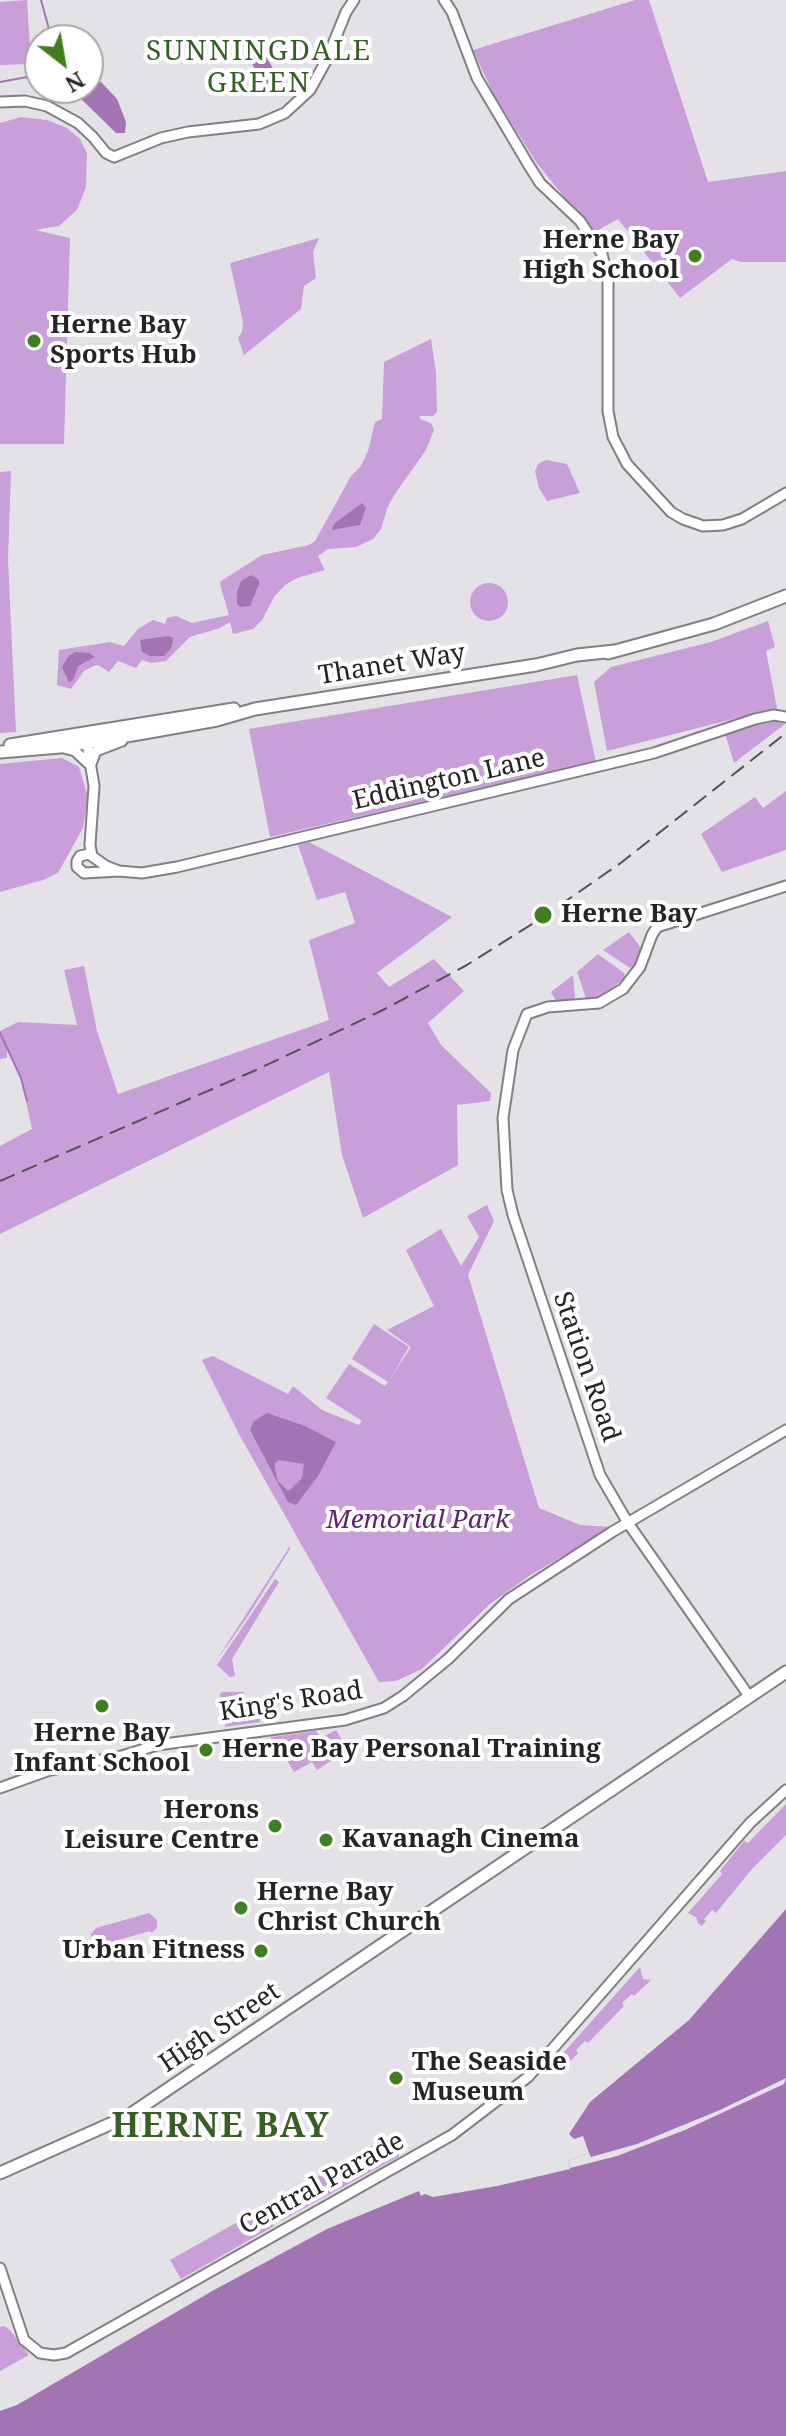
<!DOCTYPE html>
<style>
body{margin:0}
#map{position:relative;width:786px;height:2436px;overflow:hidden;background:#e5e2e7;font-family:"Noto Serif",serif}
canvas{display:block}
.north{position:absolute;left:24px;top:24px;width:80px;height:80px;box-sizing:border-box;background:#fff;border:2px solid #a7a7a8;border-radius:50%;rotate:149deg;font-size:22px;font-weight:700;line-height:32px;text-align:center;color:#242325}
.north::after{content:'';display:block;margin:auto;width:28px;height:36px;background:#407f1d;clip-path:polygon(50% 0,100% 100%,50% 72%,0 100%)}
</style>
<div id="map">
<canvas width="786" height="2436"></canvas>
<div class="north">N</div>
</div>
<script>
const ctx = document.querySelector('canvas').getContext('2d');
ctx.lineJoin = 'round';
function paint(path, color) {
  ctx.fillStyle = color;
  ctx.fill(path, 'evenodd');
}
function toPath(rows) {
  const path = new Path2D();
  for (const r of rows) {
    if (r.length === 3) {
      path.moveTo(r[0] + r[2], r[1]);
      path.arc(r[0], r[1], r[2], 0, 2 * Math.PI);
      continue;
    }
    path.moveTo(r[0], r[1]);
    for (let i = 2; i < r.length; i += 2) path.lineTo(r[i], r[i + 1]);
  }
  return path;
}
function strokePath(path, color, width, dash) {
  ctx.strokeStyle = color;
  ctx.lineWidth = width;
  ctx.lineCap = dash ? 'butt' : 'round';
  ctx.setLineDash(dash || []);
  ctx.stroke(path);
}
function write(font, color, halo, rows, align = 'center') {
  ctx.font = font + ' "Noto Serif",serif';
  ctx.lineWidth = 8;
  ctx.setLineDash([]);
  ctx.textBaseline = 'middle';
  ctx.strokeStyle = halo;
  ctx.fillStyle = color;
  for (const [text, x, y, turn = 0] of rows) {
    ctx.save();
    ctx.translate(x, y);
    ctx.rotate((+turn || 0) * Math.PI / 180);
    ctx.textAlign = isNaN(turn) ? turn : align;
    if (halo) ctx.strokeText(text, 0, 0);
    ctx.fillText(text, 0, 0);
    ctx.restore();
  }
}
paint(toPath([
 [27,0,31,64,0,65,0,2],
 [635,0,649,0,708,182,786,171,786,262,741,262,732,259,680,298,618,219,593,233,536,162,494,95,473,50],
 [21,117,47,120,67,128,80,139,87,153,86,187,77,210,59,226,35,230,70,238,64,444,0,444,0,123],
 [319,238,313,252,316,278,304,286,301,309,244,355,238,338,242,332,243,322,230,263],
 [431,339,436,372,437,412,433,416,420,416,420,419,431,423,434,430,426,450,397,491,388,506,381,529,373,539,356,547,328,549,318,556,325,570,297,578,285,585,274,597,262,620,253,629,233,634,230,622,220,628,190,637,166,661,151,663,142,660,136,668,118,661,109,672,98,665,94,666,84,671,71,689,57,685,59,650,110,642,124,646,138,629,153,620,165,624,167,618,176,616,192,623,229,615,220,584,221,581,262,555,309,545,315,541,351,476,361,466,368,451,375,422,382,419,384,362],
 [546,460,567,464,580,493,547,501,539,488,535,471,538,464],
 [11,471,8,560,16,732,0,733,0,472],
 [489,602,19],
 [768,621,775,647,766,651,777,708,607,751,594,682,611,667,711,642],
 [577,675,596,762,270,837,249,729],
 [767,720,785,724,734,763,725,734],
 [62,758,79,767,88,797,83,828,58,873,43,880,0,892,0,764],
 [786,791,786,850,722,872,701,834,755,797,763,808],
 [309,842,452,917,377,973,389,987,434,959,464,991,428,1023,441,1045,491,1093,490,1101,457,1105,458,1165,363,1218,342,1155,329,1072,0,1234,0,1146,32,1129,21,1078,7,1049,7,1058,0,1059,0,1031,18,1022,77,1025,64,970,84,966,97,1031,118,1094,329,1020,309,940,355,923,345,892,317,900,298,845],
 [629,932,641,948,635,965,630,968,603,950],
 [598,954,624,973,625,977,609,992,591,1000,586,998,577,972],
 [573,975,575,996,573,1001,556,1001,551,992],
 [487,1205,494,1221,468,1275,539,1508,580,1525,612,1527,529,1576,490,1604,422,1669,396,1681,379,1682,240,1436,202,1360,213,1356,288,1394,293,1386,322,1410,359,1425,362,1421,326,1398,349,1364,385,1386,388,1382,352,1359,374,1324,409,1347,390,1379,411,1347,387,1330,434,1306,406,1250,441,1229,461,1266,479,1237,467,1216],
 [290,1546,290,1549,248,1616,214,1664],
 [275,1579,279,1582,232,1659,235,1676,230,1677,217,1665],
 [222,1692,245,1692,226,1705,237,1722,260,1707,260,1722,225,1727,226,1720,222,1719,220,1694],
 [336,1730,347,1748,346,1751,317,1770,312,1762,294,1772,277,1744,271,1745,271,1737,316,1731,321,1738],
 [786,1804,786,1835,752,1869,716,1913,712,1910,704,1919,706,1921,702,1926,698,1923,696,1917,688,1913,722,1874,720,1871,744,1841,748,1843],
 [149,1913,157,1920,157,1928,151,1933,150,1931,108,1943,109,1946,102,1947,93,1942,91,1934,96,1928],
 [640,1967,643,1979,651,1980,634,1996,632,1994,622,2003,624,2006,588,2043,585,2041,576,2050,578,2053,564,2067,557,2060],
 [395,2133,402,2146,398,2157,281,2221,270,2203],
 [264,2207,274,2226,181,2279,170,2260],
 [4,2326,10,2330,29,2355,0,2371,0,2327]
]), '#c89fd8');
paint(toPath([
 [255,43,262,49,280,81,281,87,278,92,273,95,268,92,246,53,251,45],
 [96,82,101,82,117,99,126,122,125,133,116,133,77,95,78,91],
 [362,503,366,508,360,525,332,530,334,524],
 [251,575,259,580,259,584,250,606,240,607,237,604,237,592,241,581],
 [168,636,173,638,173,642,170,650,164,656,150,656,142,652,140,640],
 [75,652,89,653,95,657,78,666,73,680,69,682,62,667,68,657],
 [267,1413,305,1426,336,1442,318,1476,296,1505,288,1502,250,1430,254,1421],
 [279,1460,304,1464,302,1478,290,1490,287,1490,278,1481,275,1469,275,1463],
 [786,1909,786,2436,0,2436,0,2411,17,2405,214,2290,327,2229,419,2191,421,2196,425,2194,433,2197,497,2186,570,2169,568,2161,589,2153,583,2136,574,2139,569,2134,590,2102,689,2020]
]), '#a274b3');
paint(toPath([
 [786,2078,784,2084,685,2130,617,2156,570,2168,568,2161,589,2153,591,2157,637,2144,720,2110]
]), '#e5e2e7');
strokePath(toPath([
 [41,0,52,40],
 [0,82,33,76,40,69],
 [0,1033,21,1078,27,1101]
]), '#a274b3', 2);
const minor = toPath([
 [444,0,452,12,477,78,528,164,540,183,580,221,602,254,608,280,608,411,613,437,627,464,671,512,683,519,703,526,723,525,742,519,786,493],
 [0,102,25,101,47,106,78,123,93,137,106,153,114,157,161,138,188,132,259,124,285,113,310,90,327,59,346,12,354,0],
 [86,737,94,786,90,845,92,856],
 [64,748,75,751,90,765],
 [91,764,96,751,122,741],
 [119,871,106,866,89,854,80,856,77,861,77,867,84,873,119,871,142,873,177,867,654,753,755,719,774,715,786,717],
 [749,1696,628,1523,600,1475,513,1215,507,1190,503,1118,513,1050,527,1014,548,1007,599,1003,623,989,640,967,652,935,657,927,786,886],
 [0,1788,50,1770,122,1756,157,1745,345,1720,384,1708,403,1696,448,1659,509,1599,612,1532,786,1430],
 [0,2268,24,2340,40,2353,54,2355,66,2353,452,2135,528,2077,750,1823,786,1790]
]);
const major = toPath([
 [608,653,714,624,786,596],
 [10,745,234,709],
 [0,752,60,747,144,733,217,720,255,709,536,665,577,655,615,651],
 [0,2173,128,2116,786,1672]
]);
strokePath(minor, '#827f84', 13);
strokePath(major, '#827f84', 15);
strokePath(minor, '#fff', 9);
strokePath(major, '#fff', 11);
strokePath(toPath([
 [0,1181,256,1070,381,1011,467,965,540,919,622,862,786,733]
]), '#535154', 2, [16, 8]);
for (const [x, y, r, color] of [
 [695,256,8,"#407f1d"],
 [34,341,8,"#407f1d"],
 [543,915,10,"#407f1d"],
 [102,1706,8,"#407f1d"],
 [206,1750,8,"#407f1d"],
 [275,1826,8,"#407f1d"],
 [326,1840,8,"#407f1d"],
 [241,1908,8,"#407f1d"],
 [261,1951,8,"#407f1d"],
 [396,2078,8,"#407f1d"]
]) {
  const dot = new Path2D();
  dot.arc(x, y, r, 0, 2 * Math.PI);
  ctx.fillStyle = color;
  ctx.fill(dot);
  strokePath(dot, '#fff', 3);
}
write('bold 26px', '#242325', '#fff', [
 ["Herne Bay",679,241,"right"],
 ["High School",679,271,"right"],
 ["Herne Bay",50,326],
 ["Sports Hub",50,356],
 ["Herne Bay",561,915],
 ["Herne Bay",102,1734,"center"],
 ["Infant School",102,1764,"center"],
 ["Herne Bay Personal Training",222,1750],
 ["Herons",259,1811,"right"],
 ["Leisure Centre",259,1841,"right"],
 ["Kavanagh Cinema",342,1840],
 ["Herne Bay",257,1893],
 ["Christ Church",257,1923],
 ["Urban Fitness",245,1951,"right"],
 ["The Seaside",412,2063],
 ["Museum",412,2093]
], 'left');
write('26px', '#242325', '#fff', [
 ["Thanet Way",392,665,-9],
 ["Eddington Lane",449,780,-13],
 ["Station Road",586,1367,71],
 ["King's Road",291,1702,-9],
 ["High Street",220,2028,-34],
 ["Central Parade",322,2184,-29]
]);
write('italic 26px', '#5e2471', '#fff', [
 ["Memorial Park",418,1521]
]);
ctx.letterSpacing = '2px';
write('28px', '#365f23', '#fff', [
 ["SUNNINGDALE",259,52],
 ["GREEN",259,84]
]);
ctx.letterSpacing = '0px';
ctx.letterSpacing = '2px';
write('bold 34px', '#365f23', '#fff', [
 ["HERNE BAY",221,2127]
]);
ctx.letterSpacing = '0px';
</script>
